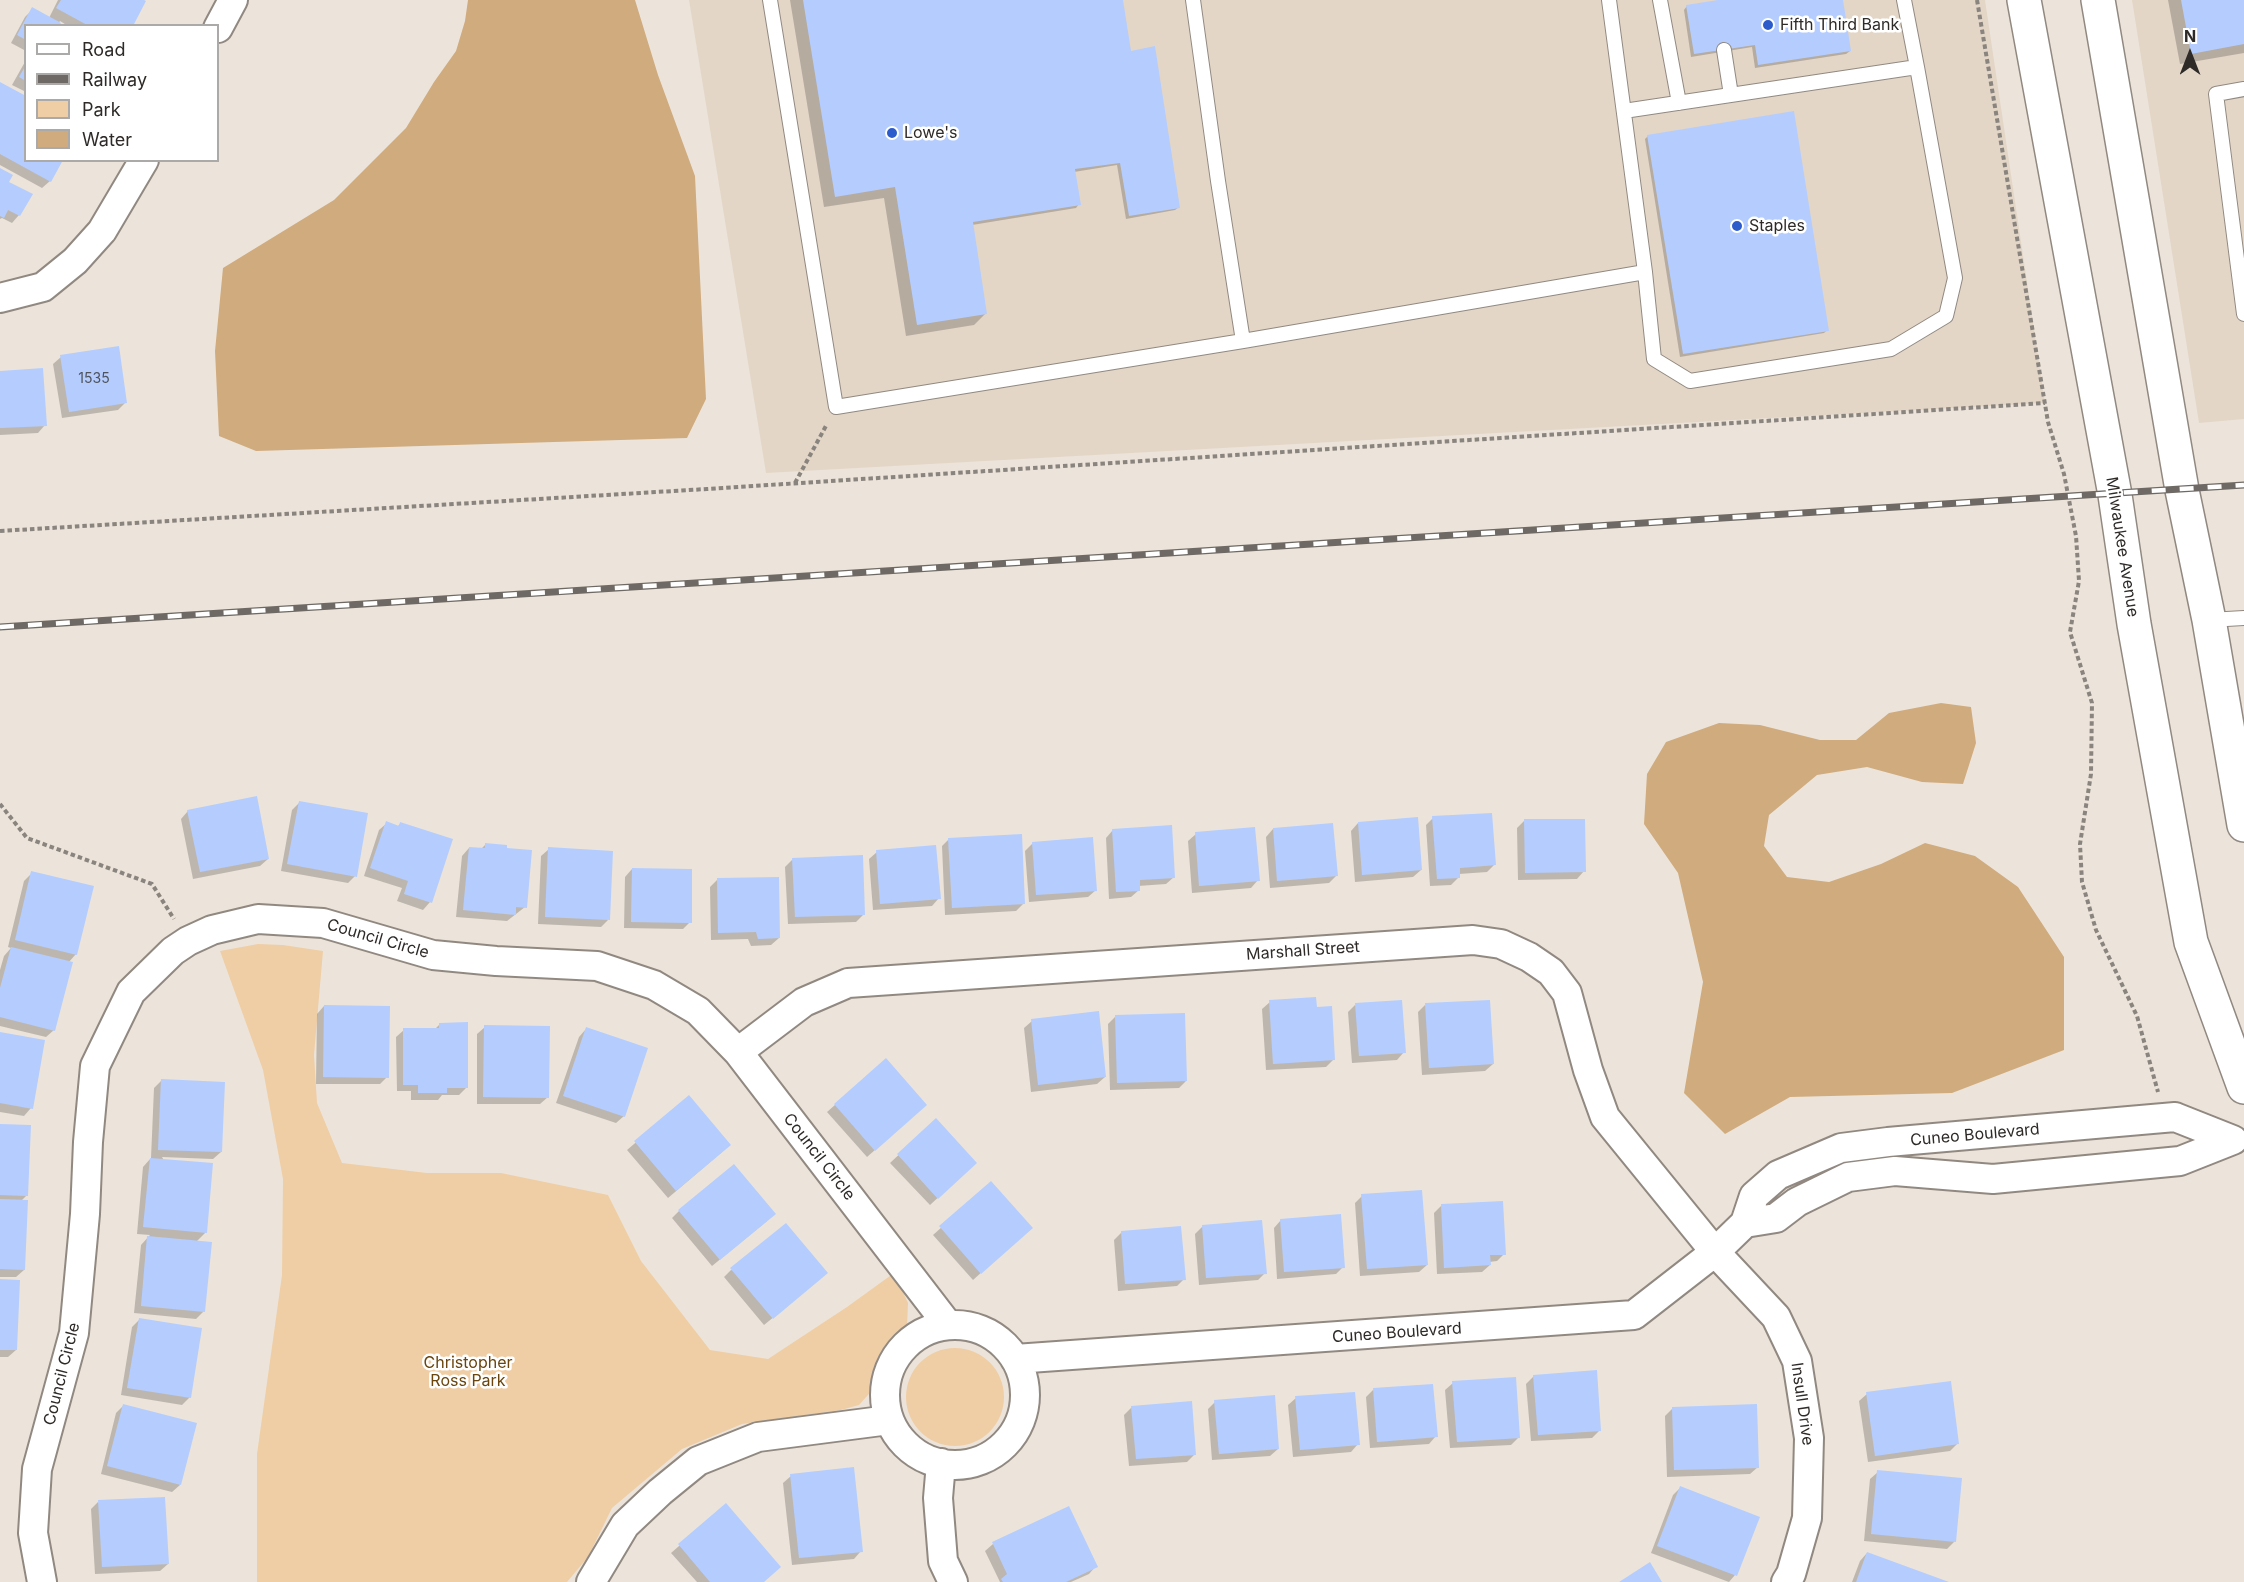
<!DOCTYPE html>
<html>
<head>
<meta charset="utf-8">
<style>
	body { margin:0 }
	#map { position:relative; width:2244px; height:1582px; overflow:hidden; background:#ece4da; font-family:Inter,sans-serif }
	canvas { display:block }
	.legend { position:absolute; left:24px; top:24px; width:195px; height:138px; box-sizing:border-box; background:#fff; border:2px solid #abaaa9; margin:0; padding:8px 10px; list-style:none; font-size:18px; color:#2d2a27 }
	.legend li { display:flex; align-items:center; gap:12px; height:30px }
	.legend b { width:30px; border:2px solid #abaaa9 }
	.north { position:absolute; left:2160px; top:24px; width:60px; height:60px; -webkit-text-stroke:4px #fff; paint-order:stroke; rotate:0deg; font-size:16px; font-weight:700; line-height:24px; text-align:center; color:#2d2a27 }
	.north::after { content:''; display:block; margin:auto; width:21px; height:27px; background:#2d2a27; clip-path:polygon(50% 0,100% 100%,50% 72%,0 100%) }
</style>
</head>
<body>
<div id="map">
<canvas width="2244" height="1582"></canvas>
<ul class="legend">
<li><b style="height:8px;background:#fff"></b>Road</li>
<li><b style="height:8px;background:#6e6964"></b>Railway</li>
<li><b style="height:16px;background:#efcea5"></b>Park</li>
<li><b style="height:16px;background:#d0ab7e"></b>Water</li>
</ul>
<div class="north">N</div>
</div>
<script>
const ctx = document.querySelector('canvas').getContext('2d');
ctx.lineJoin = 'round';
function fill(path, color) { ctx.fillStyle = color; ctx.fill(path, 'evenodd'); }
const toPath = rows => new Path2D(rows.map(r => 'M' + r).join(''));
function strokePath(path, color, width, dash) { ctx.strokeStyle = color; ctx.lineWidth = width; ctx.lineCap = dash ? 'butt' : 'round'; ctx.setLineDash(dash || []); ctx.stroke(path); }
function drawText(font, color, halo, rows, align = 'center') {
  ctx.font = font + ' Inter,sans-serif'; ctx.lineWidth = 5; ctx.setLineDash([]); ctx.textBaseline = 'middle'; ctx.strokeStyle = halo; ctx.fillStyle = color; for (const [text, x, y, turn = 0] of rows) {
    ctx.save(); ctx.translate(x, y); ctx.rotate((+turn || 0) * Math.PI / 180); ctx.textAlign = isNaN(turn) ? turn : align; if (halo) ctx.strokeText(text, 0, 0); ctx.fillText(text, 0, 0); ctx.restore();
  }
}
fill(toPath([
	[689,0,1985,0,2045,403,766,473],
	[2132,0,2244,0,2244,419,2199,423]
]), '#e3d6c7');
fill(toPath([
	[258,944,283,945,323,951,314,1055,317,1103,342,1163,427,1173,501,1173,608,1195,641,1261,710,1350,768,1359,847,1307,894,1273,908,1303,907,1327,905,1340,888,1360,876,1386,859,1405,841,1410,742,1424,682,1449,612,1508,588,1557,567,1582,257,1582,257,1454,282,1275,283,1179,263,1070,220,951],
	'906 1397a49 49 0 1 1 98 0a49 49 0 1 1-98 0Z'
]), '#efcea5');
fill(toPath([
	[468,0,635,0,658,75,695,176,706,399,687,438,256,451,219,436,215,351,223,268,334,200,406,128,434,82,456,51,465,21],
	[1941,703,1971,707,1976,743,1963,784,1922,782,1867,767,1817,775,1769,815,1764,846,1787,877,1829,882,1881,864,1925,843,1975,856,2018,887,2064,957,2064,1050,1952,1093,1790,1097,1725,1134,1684,1093,1703,982,1678,873,1644,824,1647,774,1666,742,1719,723,1760,725,1820,740,1856,740,1889,713]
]), '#d0ab7e');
fill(toPath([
	[58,0,141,0,132,26,68,26,60,21,57,26,26,26,26,51,11,43,25,17,33,9,49,18],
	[790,0,1121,0,1130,52,1179,207,1175,210,1126,219,1117,165,1074,172,1079,204,1076,208,972,225,986,313,974,325,906,336,884,198,824,207],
	[1727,0,1842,0,1850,51,1846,54,1755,68,1752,47,1691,57,1684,10,1687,6],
	[2168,0,2244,0,2244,53,2180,64],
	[26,60,26,92,12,85],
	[0,84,26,160,50,181,42,188,0,165],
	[1648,136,1827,330,1824,333,1680,357,1645,139],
	[0,170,7,182,19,215,12,223,2,218,0,219],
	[61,357,126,402,118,410,62,418,53,364],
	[0,372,45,425,38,433,0,435],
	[299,803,355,876,348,883,281,871,292,810],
	[188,811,268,859,260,866,193,879,181,819],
	[1433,818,1494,865,1487,872,1459,874,1459,877,1451,885,1430,886,1426,825],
	[1524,821,1584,871,1577,879,1518,880,1517,828],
	[387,823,397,827,400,824,430,902,423,910,397,901,402,888,364,876,379,830],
	[1358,823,1421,870,1413,877,1355,882,1351,831],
	[1273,829,1336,876,1329,883,1270,888,1266,837],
	[1113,830,1174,877,1166,884,1138,886,1139,890,1131,897,1109,899,1106,838],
	[1196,834,1258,880,1251,888,1192,893,1188,841],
	[949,839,1023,904,1016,911,945,915,942,846],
	[1033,843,1096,890,1088,897,1029,902,1025,851],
	[486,844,525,907,507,921,456,917,462,856,469,848,481,849],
	[549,849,608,920,601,927,538,924,541,856],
	[877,852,939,898,932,906,873,910,869,859],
	[793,859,864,914,856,922,788,924,785,867],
	[632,869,690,922,683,929,624,928,625,877],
	[32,873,76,954,68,963,54,1030,46,1037,0,1026,0,970,4,956,11,948,8,947,24,881],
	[717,880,779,938,771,945,751,946,748,939,711,940,710,887],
	[1270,1002,1315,1009,1334,1059,1326,1067,1266,1070,1262,1009],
	[1355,1005,1404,1052,1397,1060,1352,1063,1348,1012],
	[1425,1005,1493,1064,1485,1071,1422,1075,1418,1012],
	[324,1006,387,1077,380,1084,316,1084,317,1014],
	[1115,1017,1186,1081,1179,1088,1110,1090,1108,1024],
	[1032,1021,1105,1077,1097,1084,1031,1092,1024,1028],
	[440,1024,466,1088,459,1095,442,1095,438,1100,411,1100,411,1091,397,1091,396,1037,404,1030,435,1029],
	[485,1027,548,1097,540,1104,477,1104,477,1034],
	[586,1029,624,1116,616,1123,556,1103,579,1037],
	[0,1034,31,1108,24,1116,0,1112],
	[886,1060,918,1112,867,1157,827,1112],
	[161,1081,221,1152,213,1159,162,1157,206,1232,196,1242,204,1311,196,1319,134,1313,141,1245,150,1235,137,1234,143,1167,151,1158,154,1088],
	[689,1097,722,1152,668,1198,627,1150],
	[936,1120,968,1170,930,1205,890,1163],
	[0,1126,27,1195,21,1201,24,1270,16,1277,0,1277],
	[991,1183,1023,1235,973,1280,933,1235],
	[1362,1196,1427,1265,1419,1272,1360,1276,1355,1203],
	[1442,1205,1504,1254,1497,1261,1489,1262,1490,1265,1482,1272,1437,1274,1434,1213],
	[679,1211,767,1221,712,1266,672,1218],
	[1281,1220,1343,1267,1336,1274,1277,1279,1274,1228],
	[1203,1226,1265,1273,1258,1280,1199,1285,1195,1234],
	[1122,1232,1184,1279,1177,1286,1118,1291,1114,1240],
	[731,1270,819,1280,764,1325,724,1277],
	[0,1281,16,1350,8,1357,0,1357],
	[139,1320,190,1397,182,1405,121,1395,132,1327],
	[1534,1376,1599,1431,1592,1438,1531,1441,1526,1384],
	[1453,1383,1518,1438,1511,1445,1450,1448,1445,1390],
	[1373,1390,1436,1436,1429,1444,1370,1448,1366,1397],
	[1867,1394,1957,1444,1950,1451,1868,1462,1859,1401],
	[1296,1398,1358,1444,1351,1452,1293,1457,1288,1405],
	[1215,1402,1278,1449,1270,1456,1212,1460,1208,1409],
	[124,1405,180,1485,172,1492,101,1474,116,1413],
	[1132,1407,1195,1454,1187,1462,1129,1466,1124,1415],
	[1673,1408,1758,1467,1750,1474,1667,1477,1665,1416],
	[1878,1472,1955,1541,1947,1549,1864,1541,1870,1479],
	[791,1476,861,1551,854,1559,792,1565,783,1483],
	[1680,1488,1758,1518,1735,1575,1729,1582,1651,1553,1673,1495],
	[98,1502,168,1564,160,1571,95,1574,91,1509],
	[726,1505,763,1582,697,1582,671,1553],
	[993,1544,1096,1566,1089,1574,1071,1582,1000,1582,985,1551],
	[1867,1553,1945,1582,1852,1582,1860,1561]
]), '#0003');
fill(toPath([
	[61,0,144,0,146,1,133,26,89,26,56,8],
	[803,0,1123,0,1131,51,1155,46,1180,208,1129,216,1120,163,1075,169,1081,205,973,222,987,314,917,325,895,187,835,197],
	[1718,0,1843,0,1851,51,1758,65,1755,45,1694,54,1686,5],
	[2181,0,2244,0,2244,44,2191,54],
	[32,7,61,23,59,26,26,26,26,40,17,35],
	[26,65,26,81,19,77],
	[0,82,26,96,26,160,63,160,51,182,0,154],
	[1794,111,1829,331,1683,354,1647,135],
	[0,168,13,175,9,182,33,194,20,216,8,210,4,218,0,216],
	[119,346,127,403,69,412,60,355],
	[43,368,47,426,0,428,0,371],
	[257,796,269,859,200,872,187,810],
	[299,801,368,813,357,877,287,864],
	[1492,813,1496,865,1460,868,1460,878,1437,879,1432,816],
	[1418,817,1422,870,1362,875,1358,822],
	[1524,819,1585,819,1586,872,1525,873],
	[386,821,399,826,400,822,453,839,432,903,404,894,408,881,370,868],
	[1333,823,1338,876,1277,881,1273,828],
	[1172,825,1175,878,1140,880,1140,891,1116,892,1112,829],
	[1255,827,1260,881,1199,886,1195,832],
	[1022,834,1025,904,952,908,948,838],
	[1093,837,1097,891,1036,895,1032,842],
	[485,843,507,845,507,848,532,850,527,908,516,907,516,915,463,910,469,847,485,848],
	[936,845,941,899,880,904,876,850],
	[548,847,613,851,610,920,545,917],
	[863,855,865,915,795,917,792,858],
	[632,868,692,869,692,923,631,922],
	[31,871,94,886,77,955,15,940],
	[779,877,780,938,758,939,756,932,718,933,717,878],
	[11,947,73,962,55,1031,0,1017,0,988],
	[1316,997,1317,1007,1332,1006,1335,1060,1273,1064,1269,1000],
	[1402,1000,1406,1053,1359,1056,1355,1003],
	[1490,1000,1494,1064,1429,1068,1425,1003],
	[324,1005,390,1006,389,1078,323,1077],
	[1099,1011,1106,1077,1038,1085,1031,1019],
	[1185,1013,1187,1081,1117,1083,1115,1015],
	[468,1022,468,1088,447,1088,447,1093,418,1093,418,1085,403,1085,403,1028,439,1028,439,1023],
	[484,1025,550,1026,549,1098,483,1097],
	[586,1027,648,1048,625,1117,563,1096],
	[0,1032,45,1040,33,1109,0,1103],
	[886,1058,927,1105,875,1151,834,1104],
	[161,1079,225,1082,222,1152,158,1150],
	[689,1095,731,1145,676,1191,634,1141],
	[936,1118,977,1163,938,1199,897,1154],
	[0,1124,31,1125,28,1196,0,1195],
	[150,1158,213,1163,207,1233,143,1227],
	[734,1164,776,1214,720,1260,678,1210],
	[991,1181,1033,1228,981,1274,939,1226],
	[1422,1190,1428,1265,1367,1269,1361,1194],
	[0,1199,28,1200,25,1270,0,1269],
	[1503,1201,1506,1255,1490,1255,1491,1265,1444,1268,1441,1204],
	[1341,1214,1345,1268,1284,1272,1280,1219],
	[1262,1220,1267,1274,1206,1278,1202,1225],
	[786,1223,828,1273,773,1319,730,1268],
	[1181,1226,1186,1280,1125,1284,1121,1231],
	[147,1236,212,1242,205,1312,141,1306],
	[0,1279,20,1280,17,1350,0,1350],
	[139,1318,202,1328,191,1398,127,1388],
	[1597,1370,1601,1431,1538,1435,1533,1375],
	[1516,1377,1520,1438,1457,1442,1452,1381],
	[1951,1381,1959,1444,1875,1456,1866,1392],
	[1433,1384,1438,1437,1377,1442,1373,1388],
	[1355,1392,1360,1445,1300,1450,1295,1396],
	[1275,1395,1279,1449,1219,1454,1214,1400],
	[1192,1401,1196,1455,1136,1459,1131,1406],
	[123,1404,197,1423,181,1485,107,1466],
	[1757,1404,1759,1468,1674,1470,1672,1407],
	[854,1467,863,1552,799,1558,790,1474],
	[1877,1470,1962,1478,1956,1542,1871,1534],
	[1680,1486,1760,1517,1737,1576,1657,1546],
	[165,1497,169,1564,102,1567,98,1500],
	[726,1503,781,1567,764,1582,710,1582,678,1544],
	[1069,1506,1098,1567,1066,1582,1003,1582,1001,1579,1007,1574,992,1542],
	[1867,1552,1949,1582,1856,1582],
	[1650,1562,1662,1582,1619,1582]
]), '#b4cdfe');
const lane = toPath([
	[770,0,836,407,1243,341],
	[1193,0,1218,181,1243,341,1645,272,1609,0],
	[1660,0,1679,103],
	[1904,0,1917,67],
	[1724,50,1731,95],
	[2244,89,2216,94,2244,314],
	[1624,111,1917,67,1955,278,1946,316,1891,349,1690,381,1654,359,1645,272],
	[2209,620,2244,618]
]);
const street = toPath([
	[218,28,233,0],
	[0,298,43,287,75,261,102,231,144,160],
	[738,1052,804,1002,848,983,1473,940,1501,944,1529,957,1551,972,1567,993,1588,1070,1605,1117,1715,1252,1776,1317,1797,1361,1809,1438,1807,1518,1791,1574,1786,1582],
	[2175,1117,2233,1140,2180,1161,1993,1179,1895,1171,1848,1177,1797,1202,1776,1218,1745,1223,1754,1196,1778,1175,1841,1148,1888,1142,2175,1117],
	'885 1395a70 70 0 1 1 140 0a70 70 0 1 1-140 0Z',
	[1015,1359,1634,1315,1715,1252,1745,1223],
	[941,1463,938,1498,943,1561,953,1582],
	[42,1582,33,1533,37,1469,74,1333,85,1214,88,1142,95,1066,131,992,173,951,188,941,212,930,258,919,323,923,433,955,496,961,597,966,654,985,698,1011,738,1052,948,1325],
	[591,1582,625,1525,660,1492,698,1461,758,1437,889,1420]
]);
const primary = toPath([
	[2024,0,2115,495,2134,624,2191,942,2244,1087],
	[2098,0,2182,490,2209,620,2244,825]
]);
strokePath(lane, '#918981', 16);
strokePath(street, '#918981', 32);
strokePath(primary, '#918981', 36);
strokePath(toPath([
	[1977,0,2048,422,2064,474,2076,536,2079,581,2070,632,2092,703,2091,774,2080,844,2082,882,2096,930,2137,1016,2158,1092],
	[795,483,827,424],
	[0,531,707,489,2045,403],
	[0,804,27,838,152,884,174,919]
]), '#8a847e', 4, [4.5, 3]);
strokePath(lane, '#fff', 14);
strokePath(street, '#fff', 28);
strokePath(primary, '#fff', 33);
const rail = toPath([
	[0,627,2244,485]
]);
strokePath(rail, '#6e6964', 7);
strokePath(rail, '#fff', 4.5, [14]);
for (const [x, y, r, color] of [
	[1768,25,6,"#2c5ccb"],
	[892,133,6,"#2c5ccb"],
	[1737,226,6,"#2c5ccb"]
]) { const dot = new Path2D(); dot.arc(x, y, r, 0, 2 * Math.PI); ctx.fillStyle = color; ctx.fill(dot); strokePath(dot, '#fff', 2); }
drawText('14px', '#4f535d', null, [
	["1535",94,379]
]);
drawText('16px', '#2d2a27', '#fff', [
	["Fifth Third Bank",1780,25],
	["Lowe's",904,133],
	["Staples",1749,226]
], 'left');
drawText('16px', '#2d2a27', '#fff', [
	["Milwaukee Avenue",2122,547,81],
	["Council Circle",378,939,16],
	["Marshall Street",1303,951,-4],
	["Cuneo Boulevard",1975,1135,-5],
	["Council Circle",819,1157,52],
	["Cuneo Boulevard",1397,1333,-4],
	["Council Circle",62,1374,-76],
	["Insull Drive",1802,1404,82]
]);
drawText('16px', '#6a460e', '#fff', [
	["Christopher",468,1363],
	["Ross Park",468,1381]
]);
</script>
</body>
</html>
